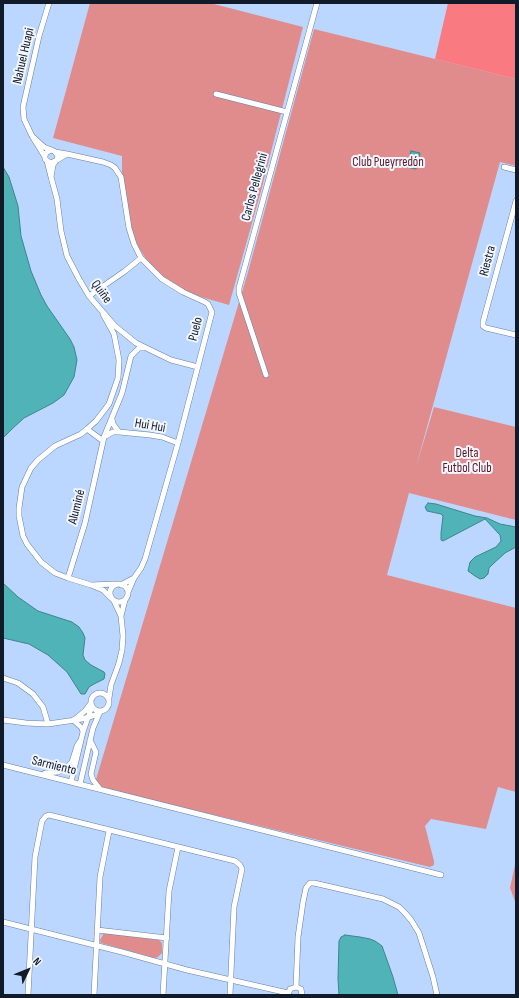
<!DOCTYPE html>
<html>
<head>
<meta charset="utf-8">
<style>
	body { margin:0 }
	#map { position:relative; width:519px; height:998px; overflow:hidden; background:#bcd7ff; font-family:"Sofia Sans Condensed",sans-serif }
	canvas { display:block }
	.frame { position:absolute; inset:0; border:4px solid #111a28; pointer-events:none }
	.north { position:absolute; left:8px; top:950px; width:40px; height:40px; -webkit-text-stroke:3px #f1f6ff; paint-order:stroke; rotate:47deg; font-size:11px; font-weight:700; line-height:16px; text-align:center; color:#111a28 }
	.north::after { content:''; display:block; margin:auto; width:14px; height:18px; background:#111a28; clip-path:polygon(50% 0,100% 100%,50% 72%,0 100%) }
</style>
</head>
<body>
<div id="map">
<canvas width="519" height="998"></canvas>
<div class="frame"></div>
<div class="north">N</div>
</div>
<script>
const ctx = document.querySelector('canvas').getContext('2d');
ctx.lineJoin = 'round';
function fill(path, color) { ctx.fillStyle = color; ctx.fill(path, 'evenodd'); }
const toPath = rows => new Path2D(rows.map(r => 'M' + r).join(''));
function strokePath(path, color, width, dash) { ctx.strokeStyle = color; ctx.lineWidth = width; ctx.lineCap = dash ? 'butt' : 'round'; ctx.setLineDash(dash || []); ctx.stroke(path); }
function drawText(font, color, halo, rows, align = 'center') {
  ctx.font = font + ' "Sofia Sans Condensed",sans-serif'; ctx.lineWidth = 4; ctx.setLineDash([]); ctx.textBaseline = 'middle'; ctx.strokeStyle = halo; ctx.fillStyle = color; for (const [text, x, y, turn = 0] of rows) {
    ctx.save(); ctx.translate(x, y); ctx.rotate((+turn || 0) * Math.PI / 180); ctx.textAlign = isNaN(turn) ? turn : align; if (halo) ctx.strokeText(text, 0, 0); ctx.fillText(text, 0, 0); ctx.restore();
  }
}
fill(toPath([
	[90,3,210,3,303,27,261,191,229,305,191,294,173,285,157,272,149,264,138,246,131,229,122,174,122,156,53,138],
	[314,29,516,79,516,166,500,162,416,467,434,407,516,427,516,520,409,493,387,575,516,608,516,792,498,787,486,829,431,819,425,826,434,861,434,865,430,867,94,786,248,272],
	[516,860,516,904,510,888],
	[104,933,159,940,162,943,162,953,158,957,155,958,101,943,100,940]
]), '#e08c8d');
fill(toPath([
	[448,3,516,3,516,79,435,59]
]), '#f97b81');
const water = toPath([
	[411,151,420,153,416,169,407,167,411,151],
	[3,167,9,177,18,206,21,236,31,271,41,295,47,306,70,339,74,347,77,360,74,377,64,395,53,403,24,418,12,429,3,438,3,167],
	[428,503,436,504,475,516,487,518,500,524,516,527,516,547,505,553,493,564,489,568,488,574,484,578,480,579,475,576,468,571,470,562,475,557,496,547,501,541,500,535,485,519,443,541,441,540,441,533,443,516,441,514,427,511,425,507,428,503],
	[3,583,18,597,38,611,72,622,79,627,83,633,85,638,83,655,85,660,91,665,104,672,105,674,104,679,94,684,89,687,85,694,81,694,67,672,48,655,29,644,3,638,3,583],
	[345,935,360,937,370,939,375,941,382,946,393,977,398,995,339,995,338,979,339,941,341,937,345,935]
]);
fill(water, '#4fb3b7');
strokePath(water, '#3c858c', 1);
const street = toPath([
	[216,94,287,112],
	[32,136,24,119,23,107,39,36,49,3],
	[55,152,67,154,57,160],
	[67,154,103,162,111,165,115,168,121,177,129,228,134,244,141,258,162,279,183,292,205,302,208,304,212,312,178,443,145,559,141,568,134,578],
	[45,157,32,136,44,147,54,151,56,153,58,156,57,160,53,162,50,163,45,159,45,155,47,152,52,150],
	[47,161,51,177,53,165,55,162],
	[504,167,516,170],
	[51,177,57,199,61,231,67,256,79,279,89,296,115,326,136,343,171,360,198,367],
	[516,201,483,322,483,326,486,328,516,335],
	[89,296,125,271,141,258],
	[266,375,239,293,239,288,317,3],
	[87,429,103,441],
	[119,432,150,435,162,437,178,443],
	[104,437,113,432,119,432,113,424,112,419],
	[68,578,85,523,104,437,122,393,131,356,139,348,144,348],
	'110 593a9 9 0 1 1 18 0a9 9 0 1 1-18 0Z',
	[91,585,68,578,55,573,41,562,27,544,23,536,19,516,19,508,22,487,31,468,38,460,55,446,81,434,87,429,96,421,109,404,118,378,119,360,114,334,103,314],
	[121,585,134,578,128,592],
	[111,598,103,590,91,585,115,584],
	[114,601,121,616,125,600],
	[3,678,18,683,33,694,43,707,48,724],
	'91 702a9 9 0 1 1 18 0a9 9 0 1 1-18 0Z',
	[109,698,111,685,119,663,122,650,123,636,121,616],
	[3,720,26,723,48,724,82,719,99,714],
	[73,720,82,728,83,732],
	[74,720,85,711,91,703],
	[90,740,96,752,91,774,93,780,100,789],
	[3,765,441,875],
	[45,773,58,772,68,766,72,762,77,746,81,740],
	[71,782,83,732,92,706],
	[80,784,93,728,100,712],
	[3,922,122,952,187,970,288,993],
	[97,930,167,938],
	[296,987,298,937,303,902,306,888,310,883,314,883,383,899,399,907,405,913,411,920,419,933,433,977,437,995],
	[28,995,35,857,42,821,46,816,49,815,235,861,240,865,242,869,234,907,230,995],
	[94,995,100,877,109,831],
	[163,995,169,891,178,847],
	[288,995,290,989,296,987,301,989,302,995]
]);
strokePath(street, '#667ea3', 6);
strokePath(street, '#fff', 5);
drawText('13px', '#111a28', '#f1f6ff', [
	["Nahuel Huapi",24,56,-77],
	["Carlos Pellegrini",255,187,-75],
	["Riestra",488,261,-75],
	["Quiñe",101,292,54],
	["Puelo",196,329,-76],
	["Hui Hui",150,426,10],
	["Aluminé",77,507,-76],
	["Sarmiento",54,766,14]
]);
drawText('13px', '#63151f', '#f1f6ff', [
	["Club Pueyrredón",388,163],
	["Delta",467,454],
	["Futbol Club",467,469]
]);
</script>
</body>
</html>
